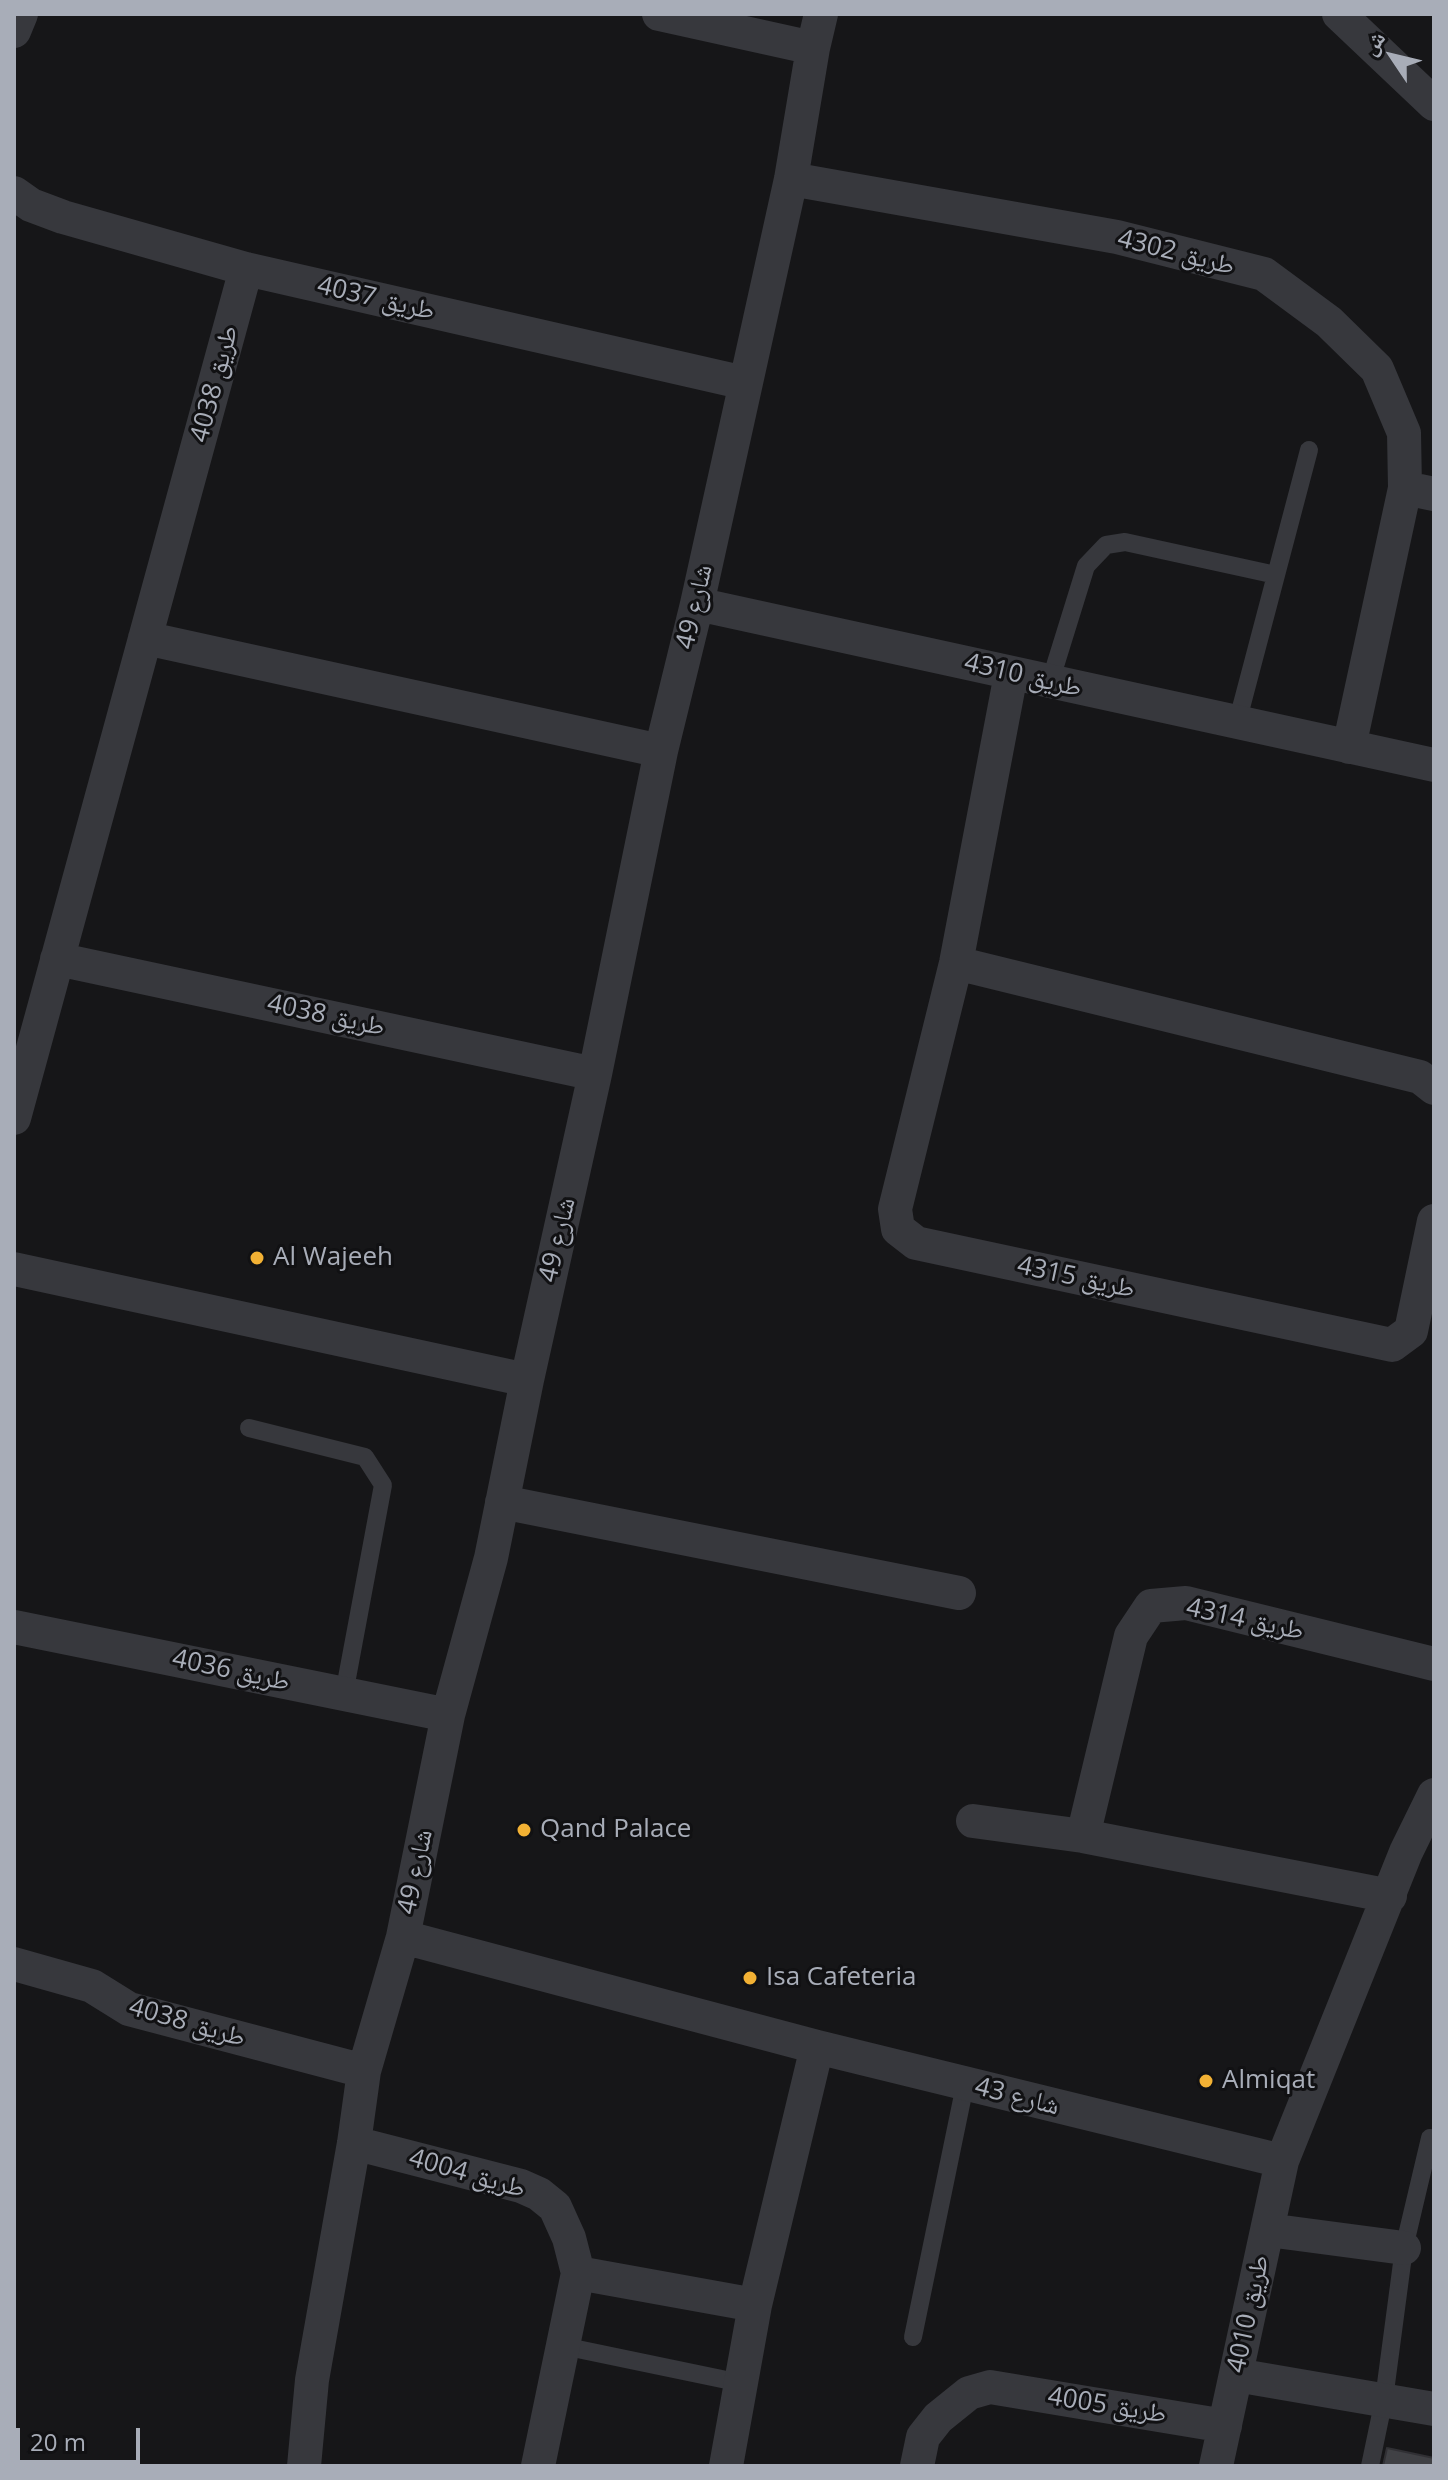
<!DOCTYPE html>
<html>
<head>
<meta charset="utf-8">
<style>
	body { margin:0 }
	#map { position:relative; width:1448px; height:2480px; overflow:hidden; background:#161618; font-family:"Open Sans","Noto Naskh Arabic",sans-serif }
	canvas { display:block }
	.frame { position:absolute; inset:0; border:16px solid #a8adb8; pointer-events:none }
	.north { position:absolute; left:1352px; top:16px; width:80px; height:80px; -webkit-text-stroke:6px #111113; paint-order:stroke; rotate:305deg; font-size:22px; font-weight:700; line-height:32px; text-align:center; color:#a8adb8 }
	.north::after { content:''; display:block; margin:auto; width:28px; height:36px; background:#a8adb8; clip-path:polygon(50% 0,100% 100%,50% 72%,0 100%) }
	.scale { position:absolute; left:16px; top:2428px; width:124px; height:36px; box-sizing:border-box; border:4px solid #a8adb8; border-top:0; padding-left:10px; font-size:24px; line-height:28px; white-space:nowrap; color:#a8adb8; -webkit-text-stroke:6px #111113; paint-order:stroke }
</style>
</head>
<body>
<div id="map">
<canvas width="1448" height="2480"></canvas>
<div class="frame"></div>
<div class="north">ش</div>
<div class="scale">20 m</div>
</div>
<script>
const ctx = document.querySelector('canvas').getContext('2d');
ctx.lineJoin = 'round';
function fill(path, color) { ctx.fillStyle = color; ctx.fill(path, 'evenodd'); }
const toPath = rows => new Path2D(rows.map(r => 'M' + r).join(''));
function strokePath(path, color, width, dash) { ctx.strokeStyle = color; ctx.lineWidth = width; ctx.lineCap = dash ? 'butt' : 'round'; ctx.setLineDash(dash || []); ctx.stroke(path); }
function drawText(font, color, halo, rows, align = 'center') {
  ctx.font = font + ' "Open Sans","Noto Naskh Arabic",sans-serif'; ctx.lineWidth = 6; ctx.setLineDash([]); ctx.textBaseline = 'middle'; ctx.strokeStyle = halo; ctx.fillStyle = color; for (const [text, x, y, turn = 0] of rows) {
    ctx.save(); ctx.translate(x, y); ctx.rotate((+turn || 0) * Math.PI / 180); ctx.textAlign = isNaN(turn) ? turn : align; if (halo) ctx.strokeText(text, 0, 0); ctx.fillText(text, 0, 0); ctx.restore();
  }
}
const building = toPath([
	[1387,2448,1434,2458,1434,2466,1383,2466,1387,2448]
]);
fill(building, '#404145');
strokePath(building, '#303034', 2);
strokePath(toPath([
	[1050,682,1086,566,1106,545,1125,542,1276,575],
	[1237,723,1309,450],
	[249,1428,365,1457,383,1485,344,1694],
	[913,2337,965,2085],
	[563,2346,741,2383],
	[1370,2466,1384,2399,1404,2248,1430,2138]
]), '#37383d', 18);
strokePath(toPath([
	[659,14,813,48],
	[1339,14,1434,104],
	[14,31,21,14],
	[791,179,1117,237,1264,274,1329,322,1377,369,1404,433,1405,488,1434,494],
	[14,193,31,205,63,217,246,269,745,383],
	[697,604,1434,765],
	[145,638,661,751],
	[1011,674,956,963,895,1209,898,1229,916,1243,1392,1345,1411,1331,1434,1221],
	[1349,747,1405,488],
	[57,959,595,1074],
	[956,963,1420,1077,1434,1088],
	[14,1118,246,269],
	[14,1269,527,1380],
	[502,1502,959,1593],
	[14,1627,448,1715],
	[973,1821,1083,1836,1390,1896],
	[1083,1836,1131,1636,1151,1606,1186,1603,1434,1664],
	[403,1937,817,2047,1282,2161],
	[14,1964,92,1986,129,2009,364,2071],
	[354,2143,521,2186,539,2194,555,2207,569,2238,578,2273],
	[1268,2230,1404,2248],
	[1236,2375,1434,2409],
	[304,2466,312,2380,354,2143,364,2071,403,1937,448,1715,491,1558,527,1380,595,1074,661,751,697,604,791,179,813,48,821,14],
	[538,2466,578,2273,755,2305],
	[726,2466,755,2305,817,2047],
	[917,2466,923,2437,938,2418,969,2393,990,2387,1225,2426],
	[1216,2466,1282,2161,1406,1852,1434,1795]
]), '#37383d', 34);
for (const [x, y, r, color] of [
	[257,1258,8,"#f2b134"],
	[524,1830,8,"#f2b134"],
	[750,1978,8,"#f2b134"],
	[1206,2081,8,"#f2b134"]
]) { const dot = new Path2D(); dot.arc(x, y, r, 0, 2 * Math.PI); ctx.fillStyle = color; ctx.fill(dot); strokePath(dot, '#111113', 3); }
drawText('26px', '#a8adb8', '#111113', [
	["طريق 4302",1176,253,14],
	["طريق 4037",376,299,13],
	["طريق 4038",215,384,-75],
	["شارع 49",695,607,-77],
	["طريق 4310",1023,676,13],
	["طريق 4038",326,1016,12],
	["شارع 49",558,1240,-77],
	["طريق 4315",1076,1278,12],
	["طريق 4314",1245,1620,12],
	["طريق 4036",231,1671,12],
	["شارع 49",416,1872,-78],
	["طريق 4038",187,2023,16],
	["شارع 43",1017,2097,14],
	["طريق 4004",467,2174,16],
	["طريق 4010",1249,2314,-78],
	["طريق 4005",1107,2406,9]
]);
drawText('26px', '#a8adb8', '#111113', [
	["Al Wajeeh",273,1258],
	["Qand Palace",540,1830],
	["Isa Cafeteria",766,1978],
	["Almiqat",1222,2081]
], 'left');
</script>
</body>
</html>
